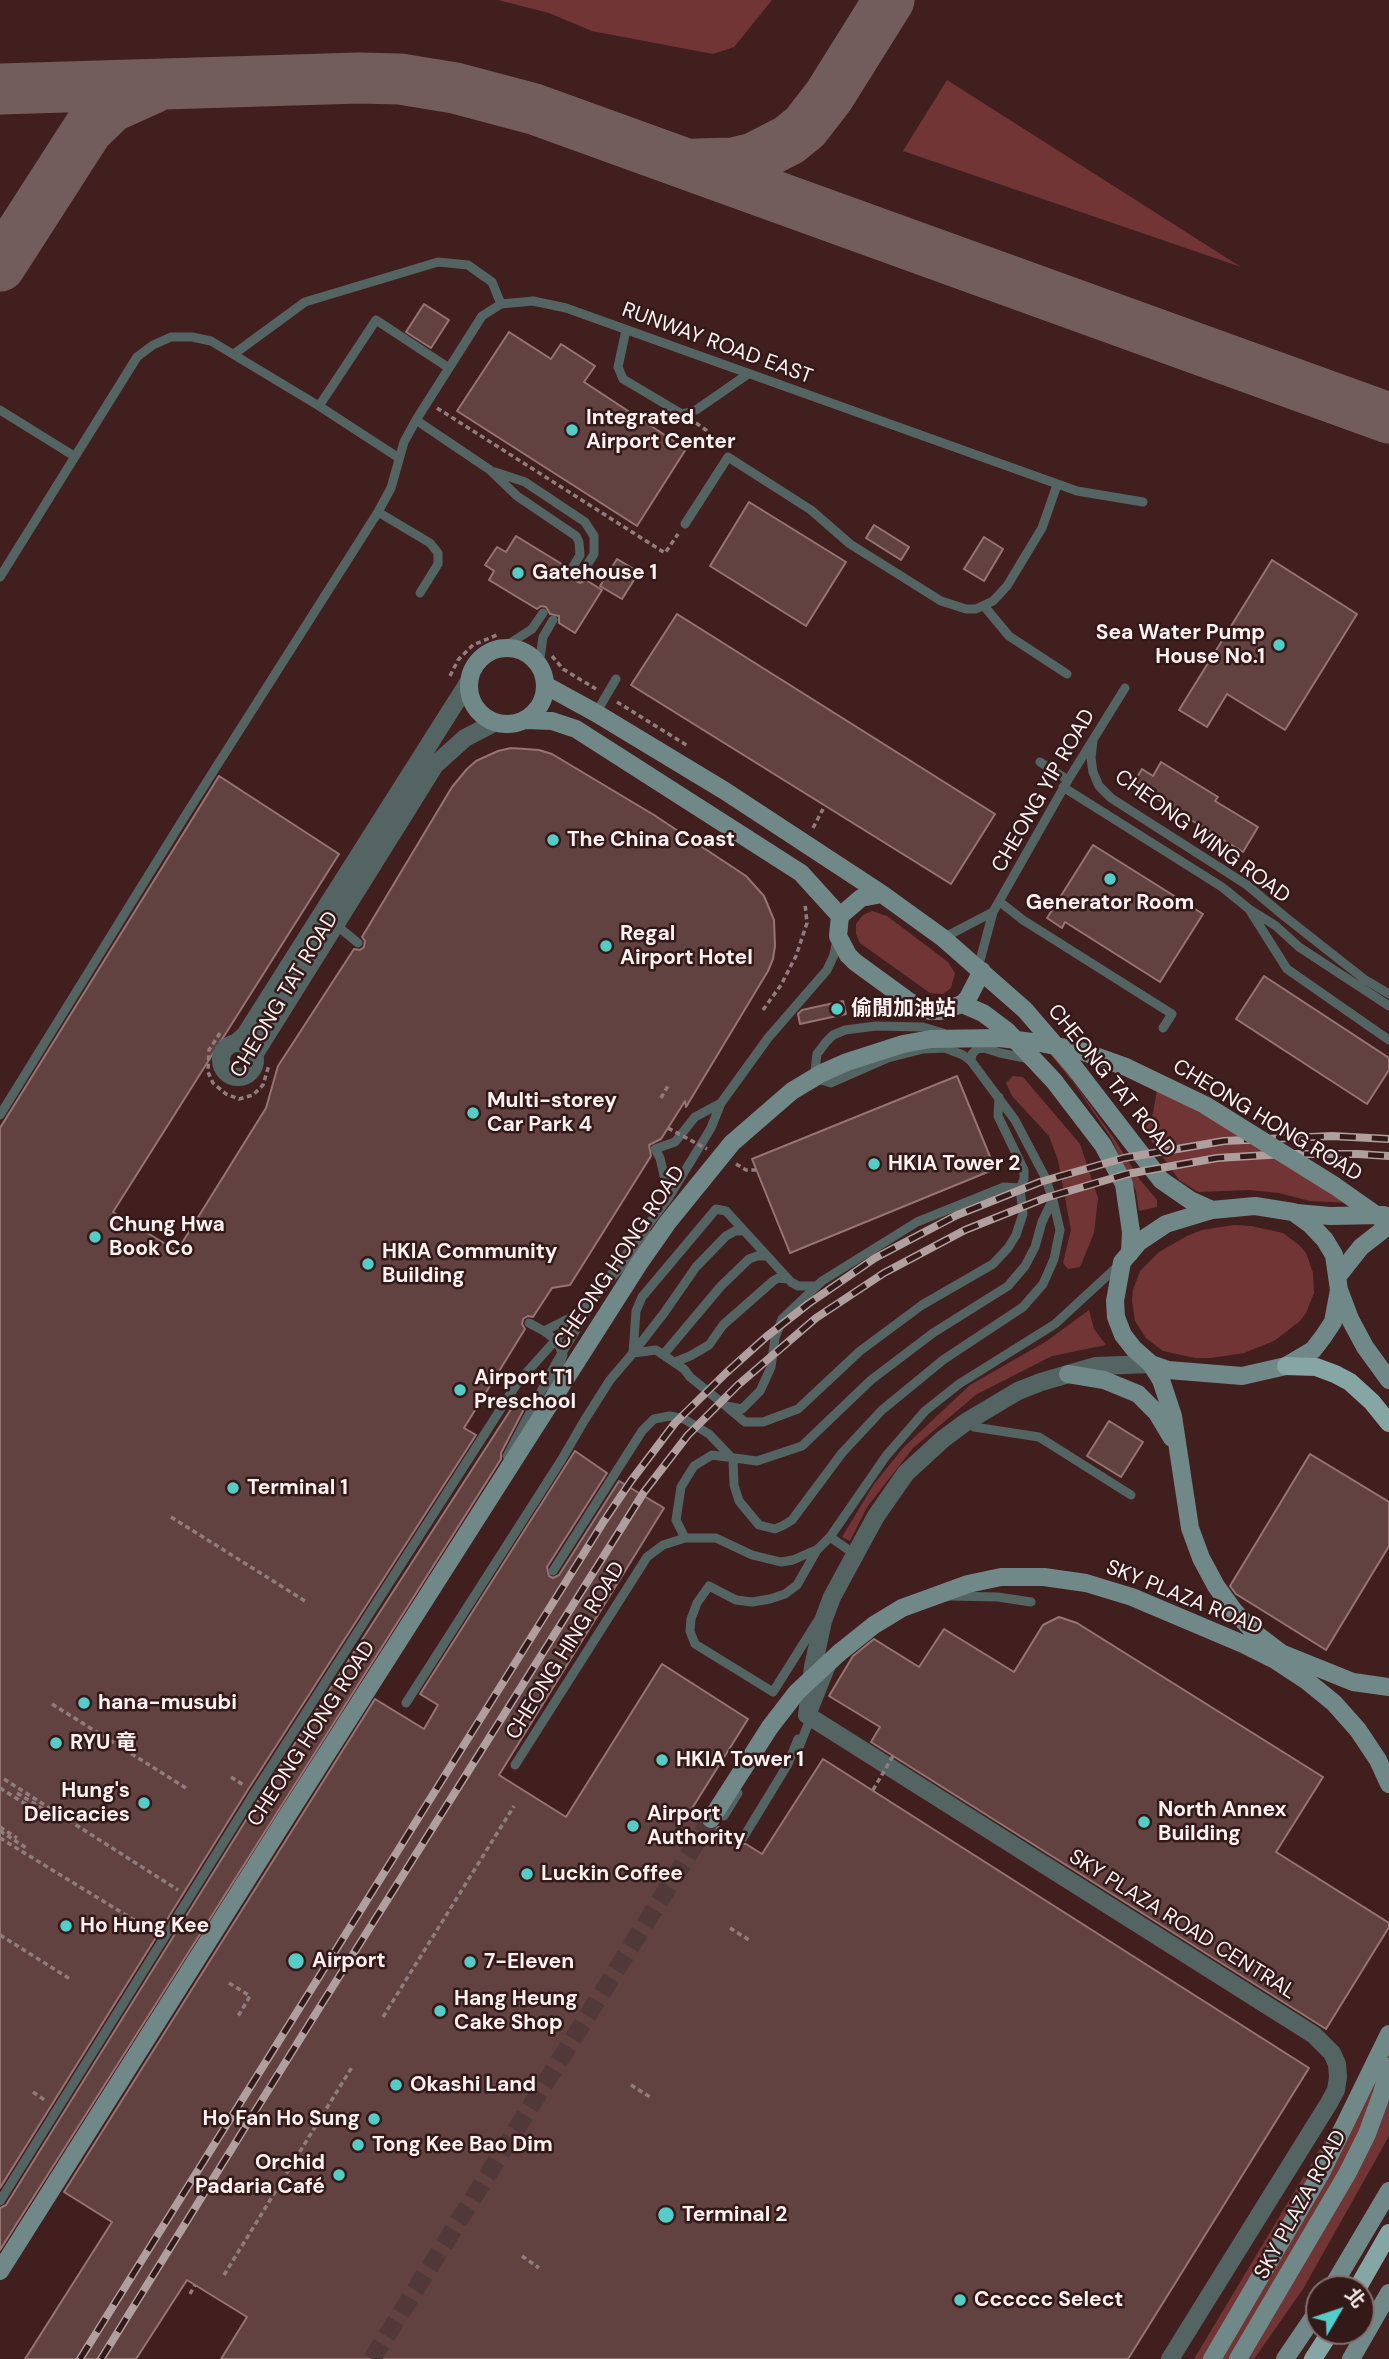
<!DOCTYPE html>
<html>
<head>
<meta charset="utf-8">
<style>
	body { margin:0 }
	#map { position:relative; width:1389px; height:2359px; overflow:hidden; background:#341919; font-family:"DM Sans","Noto Sans TC",sans-serif }
	canvas { display:block }
	.north { position:absolute; left:1305px; top:2275px; width:70px; height:70px; box-sizing:border-box; background:#341919; border:2px solid #846f6f; border-radius:50%; rotate:51deg; font-size:19px; font-weight:700; line-height:28px; text-align:center; color:#fdf1f1 }
	.north::after { content:''; display:block; margin:auto; width:24px; height:32px; background:#54cdc8; clip-path:polygon(50% 0,100% 100%,50% 72%,0 100%) }
</style>
</head>
<body>
<div id="map">
<canvas width="1389" height="2359"></canvas>
<div class="north">北</div>
</div>
<script>
const ctx = document.querySelector('canvas').getContext('2d');
ctx.lineJoin = 'round';
function fill(path, color) { ctx.fillStyle = color; ctx.fill(path, 'evenodd'); }
const toPath = rows => new Path2D(rows.map(r => 'M' + r).join(''));
function strokePath(path, color, width, dash) { ctx.strokeStyle = color; ctx.lineWidth = width; ctx.lineCap = dash ? 'butt' : 'round'; ctx.setLineDash(dash || []); ctx.stroke(path); }
function drawText(font, color, halo, rows, align = 'center') {
  ctx.font = font + ' "DM Sans","Noto Sans TC",sans-serif'; ctx.lineWidth = 5; ctx.setLineDash([]); ctx.textBaseline = 'middle'; ctx.strokeStyle = halo; ctx.fillStyle = color; for (const [text, x, y, turn = 0] of rows) {
    ctx.save(); ctx.translate(x, y); ctx.rotate((+turn || 0) * Math.PI / 180); ctx.textAlign = isNaN(turn) ? turn : align; if (halo) ctx.strokeText(text, 0, 0); ctx.fillText(text, 0, 0); ctx.restore();
  }
}
fill(toPath([
	[0,0,1389,0,1389,2359,0,2359],
	[1319,2289,1361,2289,1361,2331,1319,2331]
]), '#421f1f');
fill(toPath([
	[498,0,772,0,734,47,713,54,592,31,549,13],
	[947,80,1241,267,903,151],
	[872,911,887,916,948,962,955,973,951,988,943,994,930,993,860,943,856,934,856,924,863,915],
	[1053,1053,1113,1137,1140,1180,1157,1200,1157,1207,1139,1211,1136,1191,1111,1138,1073,1082,1051,1055],
	[1013,1076,1023,1077,1080,1144,1098,1198,1094,1233,1080,1267,1068,1269,1063,1263,1071,1230,1058,1160,1049,1136,1012,1096,1006,1083],
	[1157,1090,1201,1113,1351,1203,1310,1201,1279,1193,1249,1190,1198,1192,1179,1180,1143,1129,1148,1125,1153,1113],
	[1234,1225,1251,1226,1283,1233,1299,1245,1306,1253,1313,1273,1314,1293,1306,1313,1300,1321,1274,1341,1244,1353,1211,1358,1195,1358,1163,1351,1146,1338,1135,1321,1132,1301,1133,1290,1140,1271,1159,1252,1187,1236,1202,1230],
	[1089,1310,1094,1329,1106,1345,1052,1356,977,1394,913,1448,867,1507,850,1541,842,1537,874,1484,904,1447,970,1385,1047,1341],
	[1389,2034,1389,2136,1303,2289,1254,2359,1194,2359]
]), '#723536');
strokePath(toPath([
	[0,89,359,78,400,79,455,88,534,109,1389,418],
	[696,164,733,163,754,158,789,140,805,127,829,96,889,0],
	[0,266,88,129,111,107,153,88]
]), '#725c5c', 51);
const building = toPath([
	[424,304,449,320,431,348,406,332,424,304],
	[509,332,551,359,561,344,595,366,584,382,686,449,637,526,457,411,509,332],
	[749,502,846,562,806,626,710,566,749,502],
	[874,525,909,547,901,560,866,538,874,525],
	[516,536,565,566,565,574,573,577,576,581,580,583,586,580,602,590,575,633,559,623,559,616,550,614,546,607,541,606,537,609,489,580,494,571,485,565,497,547,506,552,516,536],
	[984,537,1003,549,984,581,964,569,984,537],
	[617,559,639,572,622,599,600,586,617,559],
	[1272,560,1357,614,1285,730,1227,694,1207,727,1179,710,1272,560],
	[677,614,995,814,951,884,631,685,677,614],
	[511,748,539,750,552,754,654,815,746,876,764,896,774,920,775,946,773,959,768,971,686,1107,685,1101,661,1139,649,1145,651,1156,570,1285,552,1288,533,1317,528,1316,523,1319,522,1324,525,1329,464,1428,476,1435,249,1788,0,2188,0,1128,219,776,339,854,113,1212,177,1251,266,1108,278,1066,354,949,360,950,364,947,365,941,362,937,452,787,467,769,476,761,498,751,511,748],
	[1161,762,1218,797,1215,801,1258,827,1243,852,1133,784,1142,769,1153,776,1161,762],
	[1093,845,1203,914,1160,982,1065,922,1062,928,1047,918,1093,845],
	[1264,976,1389,1058,1389,1070,1367,1104,1236,1019,1264,976],
	[843,1001,846,1014,800,1024,798,1014,802,1010,843,1001],
	[957,1076,995,1169,790,1253,752,1159,957,1076],
	[515,1403,524,1409,501,1453,501,1459,0,2250,0,2208,6,2205,261,1796,515,1403],
	[1109,1421,1143,1442,1121,1477,1087,1456,1109,1421],
	[575,1451,607,1473,547,1567,549,1576,553,1578,559,1575,619,1481,664,1508,499,1775,566,1817,662,1664,748,1719,691,1810,700,1816,701,1824,705,1829,711,1830,719,1827,736,1838,739,1844,746,1844,762,1854,823,1759,1309,2068,1128,2359,221,2359,247,2317,187,2280,136,2359,25,2359,112,2222,64,2192,375,1699,424,1729,438,1705,420,1694,575,1451],
	[1310,1454,1389,1502,1389,1546,1326,1650,1236,1594,1230,1586,1310,1454],
	[1059,1617,1077,1623,1323,1777,1276,1852,1389,1923,1389,1927,1326,2029,871,1742,880,1727,829,1696,853,1656,874,1639,919,1667,944,1629,1014,1672,1043,1625,1059,1617]
]);
fill(building, '#614241');
strokePath(building, '#967473', 2);
strokePath(toPath([
	[372,2359,711,1819]
]), '#523939', 18, [18, 9]);
strokePath(toPath([
	[437,408,665,553,678,534],
	[696,423,706,430,720,447],
	[552,656,563,669,596,689],
	[450,676,458,660,473,645,497,635],
	[617,702,688,746],
	[813,828,823,809],
	[763,1010,781,985,796,956,807,923,805,904],
	[220,1033,209,1050,208,1072,213,1083,226,1094,239,1099,253,1095,263,1085,269,1065],
	[661,1098,669,1084],
	[171,1517,305,1601],
	[52,1704,186,1788],
	[0,1788,35,1810],
	[17,1793,51,1814],
	[0,1827,17,1838],
	[0,1831,28,1849],
	[730,1928,749,1940],
	[0,1935,70,1979],
	[229,1983,250,1996,237,2018],
	[383,2017,514,1806],
	[631,2085,650,2097],
	[522,2256,539,2268],
	[224,2275,352,2067],
	[190,2294,195,2285]
]), '#907c7c', 3.5, [5, 3.5]);
strokePath(toPath([
	[626,330,618,367,623,379,682,414,696,410,748,374],
	[234,354,305,302,438,262,468,265,492,282,501,304],
	[319,406,376,320,449,368],
	[0,410,74,456],
	[416,420,490,470,517,496,576,536,579,542,580,555,571,570],
	[495,472,525,482,585,522,594,536,594,554,580,576],
	[378,512,430,543,438,553,438,564,420,593],
	[685,524,728,457,811,510,850,544,941,601,966,609,976,609,993,601,1007,586,1042,528,1057,485],
	[0,577,137,357,153,345,171,337,192,337,211,341,319,406,399,458],
	[984,606,1009,636,1067,674],
	[503,648,532,629,543,613],
	[539,665,543,637,553,620],
	[596,713,616,679],
	[1093,741,1091,758,1093,772,1099,786,1111,798,1247,885,1284,916,1364,979,1389,994],
	[1040,762,1068,780],
	[1063,787,1222,887,1249,909],
	[1000,902,1023,920,1172,1014,1163,1028],
	[335,924,358,943],
	[943,938,993,912],
	[978,968,993,912,1068,780,1125,688],
	[1389,1006,1299,947,1276,926,1249,909,1287,969,1389,1040],
	[943,1033,923,1027,876,1026,845,1030,833,1035,826,1042,817,1054,815,1071,821,1080,831,1083,888,1058,923,1049,945,1048,963,1055,971,1061],
	[0,1115,185,816,378,512,391,488,404,442,416,420,482,316,501,304,533,301,566,308,1077,491,1143,502],
	[669,1197,660,1158,655,1149,675,1142,695,1117,721,1103],
	[610,1276,669,1197,711,1128,721,1103,768,1038,827,970,834,955,837,939],
	[529,1323,544,1331,557,1341],
	[633,1353,636,1311,642,1297,716,1209,726,1211,791,1282,798,1286,817,1286],
	[633,1353,664,1313,696,1267,726,1236,735,1231,744,1231],
	[663,1355,721,1286,749,1259,757,1256,767,1256],
	[675,1362,690,1356,709,1345,723,1325,773,1281,778,1278,788,1279],
	[727,1407,745,1422,763,1422,798,1409,860,1351,922,1305,993,1264,1008,1248,1016,1235,1023,1214,1020,1188,1024,1179,1024,1170,998,1116,999,1097],
	[966,1422,974,1427,1039,1437,1131,1495],
	[507,1456,556,1363,591,1305],
	[733,1459,734,1485,739,1501,759,1525,775,1529,784,1525,792,1520,842,1453,882,1410,943,1360,1023,1307,1043,1284,1054,1259,1060,1230,1053,1200,1045,1177,1015,1120,971,1061,972,1054,977,1049,984,1048,1000,1053,1030,1059],
	[830,1537,856,1555],
	[685,1538,676,1520,681,1487,694,1466,712,1455,757,1461,802,1446,871,1380,933,1333,1008,1286,1025,1266,1035,1247,1042,1222,1052,1201],
	[553,1571,642,1431,654,1419,670,1416,684,1419,709,1434,732,1458],
	[949,1596,998,1597,1031,1602],
	[773,1692,695,1644,690,1631,691,1619,697,1603,709,1586,736,1600,752,1602,770,1599,785,1594,797,1585,817,1550],
	[773,1692,817,1622],
	[406,1703,562,1459,584,1421,610,1380,633,1353,656,1350,684,1369,690,1377,726,1406,742,1409,760,1391,771,1367,775,1338,782,1319,822,1281,917,1222,1004,1187,1020,1188],
	[515,1765,647,1557,663,1545,685,1538,716,1538,752,1555,781,1562,793,1560,818,1549,830,1537,886,1456,925,1411,959,1384,1055,1324,1119,1265],
	[724,1816,738,1793],
	[743,1838,788,1764,798,1739]
]), '#546463', 9);
strokePath(toPath([
	[236,1043,245,1035,468,683],
	'221 1060a17 17 0 1 1 34 0a17 17 0 1 1-34 0Z',
	[254,1055,435,765,465,738,494,723],
	[1151,1364,1096,1366,1041,1382,1018,1391,966,1422,943,1439,906,1473,876,1516,832,1597,823,1621,813,1667,807,1715,1314,2035,1332,2053,1337,2064,1338,2077,1336,2090,1329,2103,1170,2359]
]), '#546463', 18);
strokePath(toPath([
	'469 686a38 38 0 1 1 76 0a38 38 0 1 1-76 0Z',
	[545,685,596,713,725,791,882,894,943,938,1025,1010,1074,1067,1161,1180,1190,1200,1212,1210],
	[526,720,552,721,576,729,801,873,840,916],
	[882,894,861,898,840,916,838,936,848,955,855,962,910,1002,930,1011,941,1011,962,1004,968,998,982,971],
	[962,1004,983,1013,1007,1031,1054,1081,1103,1145,1124,1184,1131,1232,1130,1253],
	[1255,1206,1293,1212,1311,1225,1325,1240,1334,1255,1339,1290,1333,1322,1323,1337,1313,1350,1286,1366,1242,1376,1168,1370,1151,1364,1134,1349,1123,1335,1116,1317,1115,1301,1122,1262,1139,1242,1166,1224,1212,1210,1255,1206],
	[1297,1213,1330,1216,1384,1215],
	[1338,1276,1361,1247,1389,1225],
	[1339,1290,1350,1319,1365,1347,1389,1380],
	[1151,1364,1161,1380,1173,1416,1190,1528,1201,1558,1216,1586,1234,1611,1256,1634,1281,1653,1353,1682,1389,1687],
	[1068,1374,1104,1380,1138,1394,1157,1413,1172,1438],
	[839,1653,874,1625,902,1608,968,1584,1001,1577,1044,1577,1086,1583,1132,1597,1243,1644,1275,1660,1307,1681,1334,1703,1358,1730,1378,1760,1389,1784],
	[711,1819,770,1727],
	[1331,2289,1389,2191],
	[1212,2359,1321,2173,1389,2034],
	[1238,2359,1347,2174,1367,2134,1382,2093,1389,2067],
	[1285,2359,1319,2309],
	[1351,2359,1389,2293]
]), '#708988', 18);
strokePath(toPath([
	[1286,1366,1316,1367,1335,1374,1350,1382,1372,1402,1389,1423],
	[1357,2289,1389,2233],
	[1313,2359,1331,2331]
]), '#85a6a4', 18);
const rail = toPath([
	[80,2359,604,1521,631,1481,675,1423,726,1373,766,1337,808,1304,875,1258,957,1215,1040,1182,1124,1158,1224,1141,1332,1136,1389,1139],
	[101,2359,318,2010,644,1492,688,1435,738,1385,816,1318,884,1273,965,1230,1045,1198,1127,1174,1217,1158,1285,1154,1358,1154,1389,1156]
]);
strokePath(rail, '#b09f9f', 8);
strokePath(rail, '#341919', 5, [16]);
strokePath(toPath([
	[668,1128,707,1149],
	[736,1164,746,1170,757,1170],
	[231,1777,245,1786],
	[4,1779,178,1890],
	[873,1790,893,1756],
	[0,1838,152,1931],
	[33,2092,46,2101]
]), '#907c7c', 3.5, [5, 3.5]);
strokePath(toPath([
	[544,1331,574,1316],
	[551,1388,563,1355,557,1341],
	[799,1747,831,1667],
	[0,2201,255,1792,518,1382,650,1235]
]), '#546463', 9);
strokePath(toPath([
	[770,1727,797,1692,839,1653],
	[0,2271,289,1813,640,1262,668,1222,732,1143,792,1091,822,1073,847,1062,903,1044,931,1039,1000,1038,1040,1043,1081,1051,1126,1067,1205,1105,1335,1186,1389,1224]
]), '#708988', 18);
for (const [x, y, r, color] of [
	[572,430,7,"#54cdc8"],
	[518,573,7,"#54cdc8"],
	[1279,645,7,"#54cdc8"],
	[553,840,7,"#54cdc8"],
	[1110,879,7,"#54cdc8"],
	[606,946,7,"#54cdc8"],
	[837,1009,7,"#54cdc8"],
	[473,1113,7,"#54cdc8"],
	[874,1164,7,"#54cdc8"],
	[95,1237,7,"#54cdc8"],
	[368,1264,7,"#54cdc8"],
	[460,1390,7,"#54cdc8"],
	[233,1488,7,"#54cdc8"],
	[84,1703,7,"#54cdc8"],
	[56,1743,7,"#54cdc8"],
	[662,1760,7,"#54cdc8"],
	[144,1803,7,"#54cdc8"],
	[1144,1822,7,"#54cdc8"],
	[633,1826,7,"#54cdc8"],
	[527,1874,7,"#54cdc8"],
	[66,1926,7,"#54cdc8"],
	[296,1961,9,"#54cdc8"],
	[470,1962,7,"#54cdc8"],
	[440,2011,7,"#54cdc8"],
	[396,2085,7,"#54cdc8"],
	[374,2119,7,"#54cdc8"],
	[358,2145,7,"#54cdc8"],
	[339,2175,7,"#54cdc8"],
	[666,2215,9,"#54cdc8"],
	[960,2300,7,"#54cdc8"]
]) { const dot = new Path2D(); dot.arc(x, y, r, 0, 2 * Math.PI); ctx.fillStyle = color; ctx.fill(dot); strokePath(dot, '#341919', 2.5); }
drawText('21px', '#fdf1f1', '#341919', [
	["RUNWAY ROAD EAST",717,344,20],
	["CHEONG YIP ROAD",1044,791,-60],
	["CHEONG WING ROAD",1202,837,36],
	["CHEONG TAT ROAD",285,995,-59],
	["CHEONG TAT ROAD",1111,1081,51],
	["CHEONG HONG ROAD",1267,1121,31],
	["CHEONG HONG ROAD",620,1258,-56],
	["SKY PLAZA ROAD",1184,1598,22],
	["CHEONG HING ROAD",566,1651,-58],
	["CHEONG HONG ROAD",312,1734,-57],
	["SKY PLAZA ROAD CENTRAL",1182,1925,32],
	["SKY PLAZA ROAD",1301,2205,-61]
]);
drawText('bold 21px', '#fdf1f1', '#341919', [
	["Integrated",586,418],
	["Airport Center",586,442],
	["Gatehouse 1",532,573],
	["Sea Water Pump",1265,633,"right"],
	["House No.1",1265,657,"right"],
	["The China Coast",567,840],
	["Generator Room",1110,903,"center"],
	["Regal",620,934],
	["Airport Hotel",620,958],
	["偷閒加油站",851,1009],
	["Multi-storey",487,1101],
	["Car Park 4",487,1125],
	["HKIA Tower 2",888,1164],
	["Chung Hwa",109,1225],
	["Book Co",109,1249],
	["HKIA Community",382,1252],
	["Building",382,1276],
	["Airport T1",474,1378],
	["Preschool",474,1402],
	["Terminal 1",247,1488],
	["hana-musubi",98,1703],
	["RYU 竜",70,1743],
	["HKIA Tower 1",676,1760],
	["Hung's",130,1791,"right"],
	["Delicacies",130,1815,"right"],
	["North Annex",1158,1810],
	["Building",1158,1834],
	["Airport",647,1814],
	["Authority",647,1838],
	["Luckin Coffee",541,1874],
	["Ho Hung Kee",80,1926],
	["Airport",312,1961],
	["7-Eleven",484,1962],
	["Hang Heung",454,1999],
	["Cake Shop",454,2023],
	["Okashi Land",410,2085],
	["Ho Fan Ho Sung",360,2119,"right"],
	["Tong Kee Bao Dim",372,2145],
	["Orchid",325,2163,"right"],
	["Padaria Café",325,2187,"right"],
	["Terminal 2",682,2215],
	["Cccccc Select",974,2300]
], 'left');
</script>
</body>
</html>
